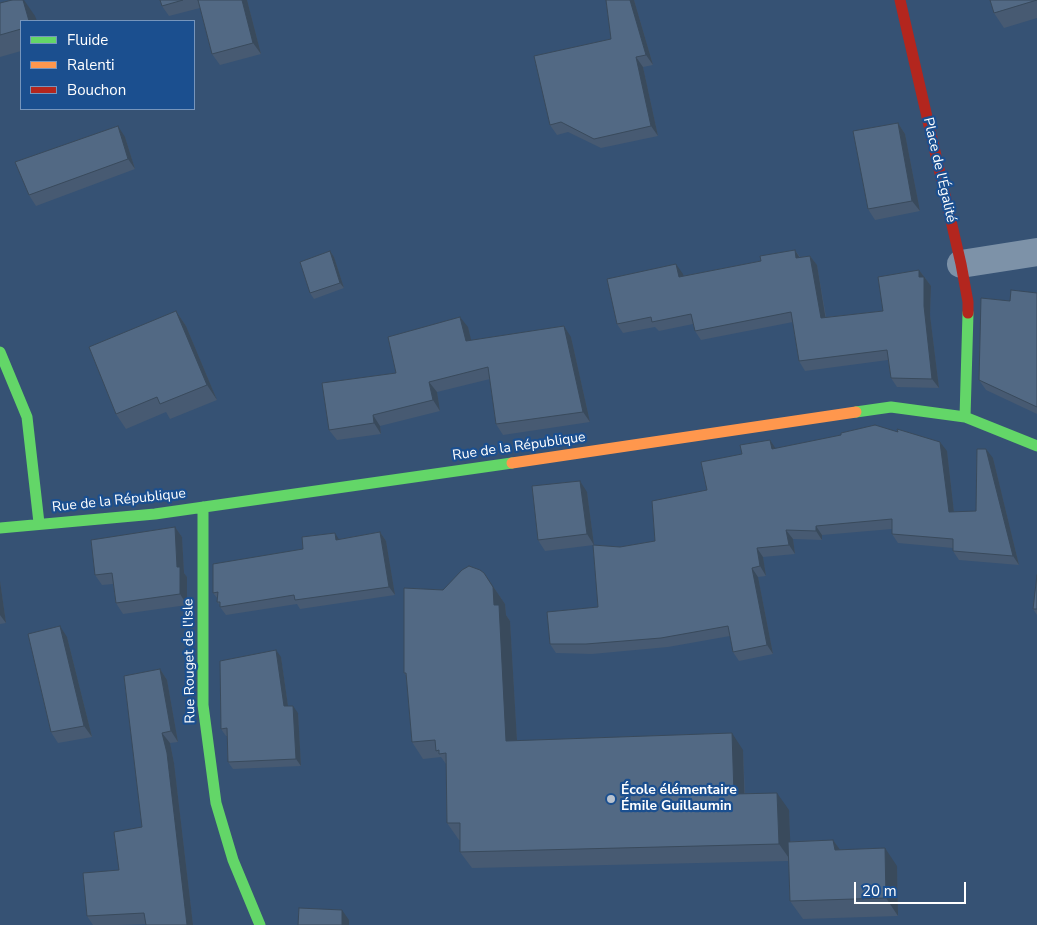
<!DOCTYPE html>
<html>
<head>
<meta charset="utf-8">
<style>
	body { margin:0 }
	#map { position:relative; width:1037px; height:925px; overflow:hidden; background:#365274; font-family:"Nunito Sans",sans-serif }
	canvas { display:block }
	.legend { position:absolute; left:20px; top:20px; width:175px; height:90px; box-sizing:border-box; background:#1b4f8f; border:1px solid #7695bc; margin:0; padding:6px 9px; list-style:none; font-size:15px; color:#fff }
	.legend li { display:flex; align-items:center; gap:10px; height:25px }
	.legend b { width:25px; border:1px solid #7695bc }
	.scale { position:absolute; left:854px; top:882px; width:112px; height:22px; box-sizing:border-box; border:2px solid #fff; border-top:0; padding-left:6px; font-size:15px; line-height:18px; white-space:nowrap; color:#fff; -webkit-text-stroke:4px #1b4f8f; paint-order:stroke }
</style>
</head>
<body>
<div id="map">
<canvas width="1037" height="925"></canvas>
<ul class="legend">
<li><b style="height:6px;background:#63d668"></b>Fluide</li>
<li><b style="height:6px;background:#ff974d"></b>Ralenti</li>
<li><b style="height:6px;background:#b3261e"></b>Bouchon</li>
</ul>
<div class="scale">20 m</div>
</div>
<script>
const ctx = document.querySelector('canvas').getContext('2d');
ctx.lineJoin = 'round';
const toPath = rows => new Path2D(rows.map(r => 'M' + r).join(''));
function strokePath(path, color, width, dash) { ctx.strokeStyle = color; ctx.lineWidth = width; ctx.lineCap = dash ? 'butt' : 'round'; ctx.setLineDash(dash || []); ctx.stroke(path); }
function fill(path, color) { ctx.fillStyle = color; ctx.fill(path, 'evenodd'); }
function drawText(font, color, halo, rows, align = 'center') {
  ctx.font = font + ' "Nunito Sans",sans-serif'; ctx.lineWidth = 4.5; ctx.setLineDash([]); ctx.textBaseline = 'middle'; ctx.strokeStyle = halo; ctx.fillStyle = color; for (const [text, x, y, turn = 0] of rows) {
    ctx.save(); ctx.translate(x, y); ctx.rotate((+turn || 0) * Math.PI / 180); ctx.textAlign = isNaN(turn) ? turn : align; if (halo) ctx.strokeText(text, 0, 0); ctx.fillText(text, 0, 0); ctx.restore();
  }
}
strokePath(toPath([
	[961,264,1037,252]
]), '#7d92a8', 28);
strokePath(toPath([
	[0,352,27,417,39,523],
	[856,412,891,407,965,417,1037,446],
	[965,417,968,313],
	[203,507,203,705,216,803,233,860,260,925],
	[0,528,155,514,512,463]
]), '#63d668', 11);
strokePath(toPath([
	[512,463,856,412]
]), '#ff974d', 11);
strokePath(toPath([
	[900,0,961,264,968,302,968,313]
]), '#b3261e', 11);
fill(toPath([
	[160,0,247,0,261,54,220,65,212,54,200,8,169,16,162,6],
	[606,0,634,0,653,65,643,67,658,136,601,148,568,132,557,135,550,125,611,39],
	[1037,0,1037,18,1004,28,994,13],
	[0,3,35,16,21,21,21,51,0,57],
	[898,123,905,134,920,211,875,220,868,209],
	[125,137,135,169,36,206,29,195],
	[795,250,800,257,810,256,817,265,826,317,883,311,919,270,931,286,930,315,939,388,897,387,891,378,888,360,805,371,799,361,793,322,701,340,695,331,693,324,659,331,655,327,623,333,617,324,683,274,683,276,761,261],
	[330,251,334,257,344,288,314,299,310,293],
	[1037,293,1037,414,986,390,979,380,1010,301],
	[176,311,186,326,217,400,170,419,166,412,126,429,116,414],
	[468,327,471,341,571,337,590,422,503,435,496,424,490,379,437,392,440,411,380,426,381,434,337,440,329,430,396,373],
	[776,449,947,451,954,512,976,511,993,458,1019,565,959,560,953,551,953,548,898,543,892,534,892,529,822,535,822,540,793,539,795,554,763,557,766,576,758,577,773,654,739,661,733,652,730,636,668,647,592,654,556,653,550,644,598,607,620,547,655,541,707,490],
	[587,492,594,545,545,551,538,540],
	[175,527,182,537,184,573,187,577,187,605,123,614,116,603,113,584,102,585,95,575],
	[380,532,386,541,395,595,300,609,297,604,226,615,220,607,220,605,217,602,218,599,213,593,303,549,339,539],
	[484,573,505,604,506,615,510,621,517,741,743,750,745,794,789,810,790,841,833,840,840,850,897,866,898,916,803,919,790,901,789,861,472,868,460,852,460,840,459,840,447,823,446,764,441,757,423,759,412,742,407,677,404,673,443,590],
	[1037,575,1037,615,1033,609],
	[0,581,6,623,0,624],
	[67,637,92,737,58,743,51,732],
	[281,657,288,706,298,713,301,766,233,769,228,762,227,736,226,736,221,729],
	[160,669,167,680,178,742,170,743,174,763,193,925,146,925,145,924,118,925,93,925,87,916,119,870,142,827]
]), '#475a72');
fill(toPath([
	[23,0,24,0,35,16,37,21,29,21],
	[242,0,247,0,261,54,253,43],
	[630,0,634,0,653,65,646,55],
	[636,57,643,67,658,136,651,126],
	[898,123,905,134,920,211,912,201],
	[118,126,125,137,135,169,128,159],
	[795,250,801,260,796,258],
	[330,251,334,257,344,288,340,283],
	[810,256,817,265,827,327,821,318],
	[676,264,683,274,686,286,679,277],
	[919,270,931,286,930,315,939,388,932,379,924,306,919,277],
	[176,311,186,326,217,400,207,385],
	[460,317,468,327,474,352,466,341],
	[564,326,571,337,590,422,583,412],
	[429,382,437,392,440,411,433,400],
	[373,415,380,426,381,434,374,423],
	[770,440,776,449,772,449],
	[940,442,947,451,955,521,949,512],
	[986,449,993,458,1019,565,1013,556],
	[580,481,587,492,594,545,587,534],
	[816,526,822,535,822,540,816,531],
	[175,527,182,537,184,573,187,577,187,605,180,594,177,567],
	[786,530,793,539,795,554,789,545],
	[380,532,386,541,395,595,389,587],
	[335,533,340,541,336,540],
	[757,548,763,557,766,576,760,566],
	[752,568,758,577,773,654,767,645],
	[484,573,505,604,506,615,510,621,518,758,506,741,494,605],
	[0,581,6,623,0,615],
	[60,626,67,637,92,737,84,726],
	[276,650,281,657,289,713,284,706],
	[160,669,167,680,178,742,171,731],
	[293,706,298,713,301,766,296,759],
	[162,733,170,743,174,763,193,925,187,925],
	[732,733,743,750,745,811,734,794],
	[777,793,789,810,791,861,779,844],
	[833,840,846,858,835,850],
	[885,848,897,866,898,916,886,898],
	[342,910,349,920,349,925,342,925]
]), '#394a5c');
const building = toPath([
	[12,0,23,0,29,21,21,21,21,29,0,35,0,3,12,0],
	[160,0,183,0,162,6,160,0],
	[198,0,242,0,253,43,212,54,198,0],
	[606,0,630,0,646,55,636,57,651,126,594,139,561,122,550,125,534,56,611,39,606,0],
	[990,0,1037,0,994,13,990,0],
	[898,123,912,201,868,209,853,131,898,123],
	[118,126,128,159,29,195,15,162,118,126],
	[795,250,796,258,810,256,821,318,883,311,878,277,919,270,919,277,924,277,924,306,932,379,891,378,887,350,799,361,791,312,695,331,691,314,652,322,651,317,617,324,607,279,676,264,679,277,761,261,760,256,795,250],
	[330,251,340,283,310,293,300,262,330,251],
	[1011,290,1037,293,1037,407,979,380,981,298,1010,301,1011,290],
	[176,311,207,385,160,404,157,397,116,414,89,347,176,311],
	[460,317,466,341,564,326,583,412,496,424,488,367,429,382,433,400,373,415,374,423,329,430,322,383,396,373,388,337,460,317],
	[875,425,898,432,897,429,940,442,949,512,976,511,977,449,986,449,1013,556,953,551,953,539,892,534,892,519,816,526,816,531,786,530,789,545,757,548,760,566,752,568,767,645,733,652,728,626,661,638,586,644,550,644,547,612,598,607,593,545,620,547,655,541,652,501,707,490,701,462,742,454,740,445,770,440,772,449,841,435,841,433,875,425],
	[580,481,587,534,538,540,532,486,580,481],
	[175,527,177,567,180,567,180,594,116,603,112,573,95,575,91,540,175,527],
	[380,532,389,587,295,600,294,595,220,607,220,602,217,602,218,592,213,593,213,564,303,549,302,537,335,533,336,540,380,532],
	[469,566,480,570,484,573,493,587,494,605,499,605,506,741,732,733,734,794,777,793,779,844,460,852,460,823,447,823,446,753,439,754,439,750,436,751,435,740,412,742,406,673,404,673,404,588,443,590,462,570,469,566],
	[1037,575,1037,609,1033,609,1037,575],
	[60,626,84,726,51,732,28,634,60,626],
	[276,650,284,706,293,706,296,759,228,762,227,728,221,729,220,661,276,650],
	[160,669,171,731,162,733,167,753,187,925,146,925,144,913,87,916,83,873,119,870,114,832,142,827,124,676,160,669],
	[833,840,835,850,885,848,886,898,790,901,788,842,833,840],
	[299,908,342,910,342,925,298,925,299,908]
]);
fill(building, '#526984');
strokePath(building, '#394a5c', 1);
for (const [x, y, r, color] of [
	[611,799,5,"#b9c2ce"]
]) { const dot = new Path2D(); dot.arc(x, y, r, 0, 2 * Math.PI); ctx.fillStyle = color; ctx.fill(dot); strokePath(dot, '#1b4f8f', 2); }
drawText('14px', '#fff', '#1b4f8f', [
	["Place de l'Égalité",939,170,77],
	["Rue de la République",519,447,-8],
	["Rue de la République",119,501,-6],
	["Rue Rouget de l'Isle",190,661,-91]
]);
drawText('bold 14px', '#fff', '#1b4f8f', [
	["École élémentaire",621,791],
	["Émile Guillaumin",621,807]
], 'left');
</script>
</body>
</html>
